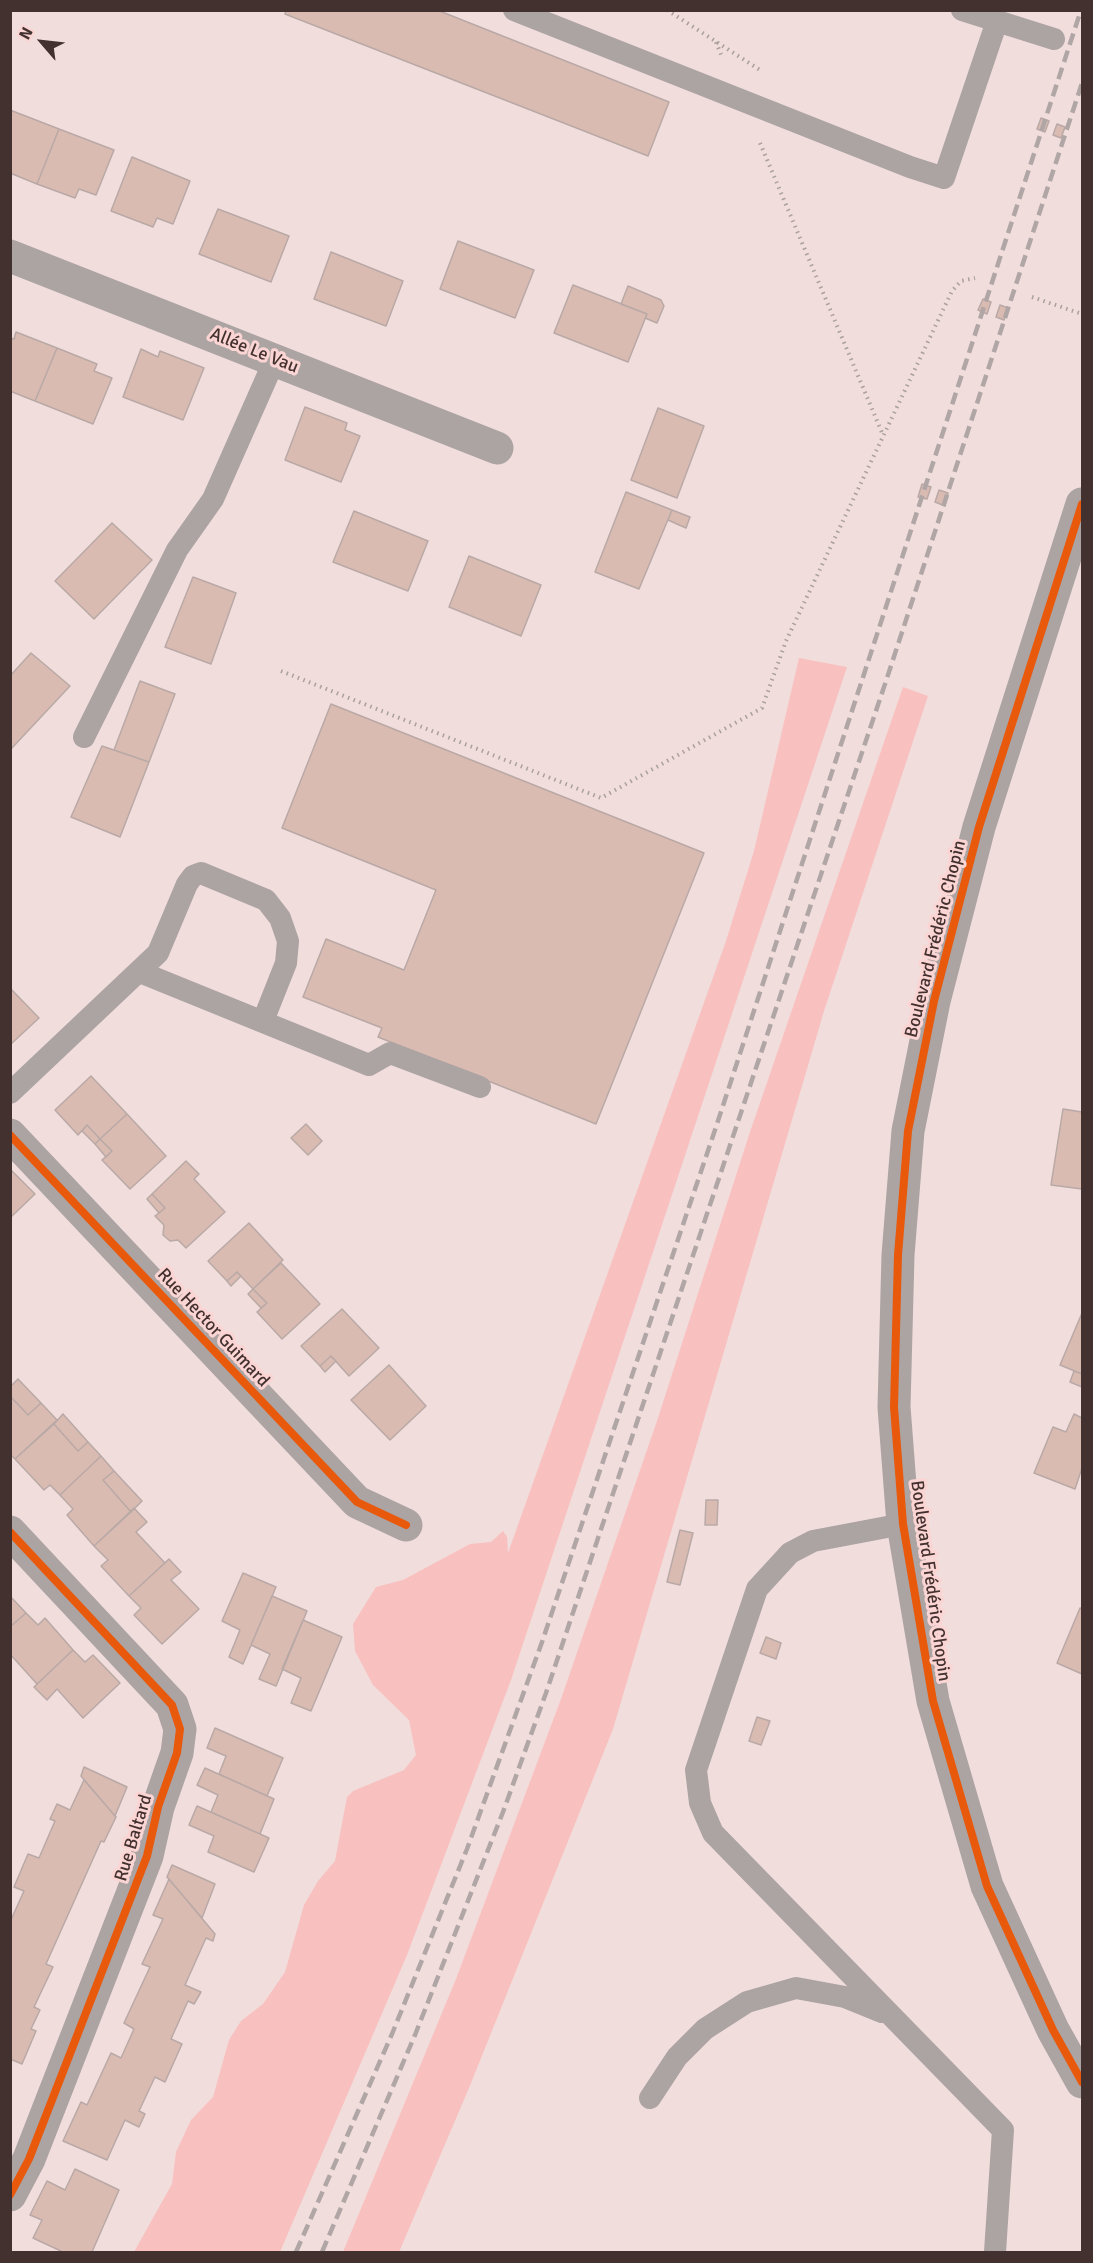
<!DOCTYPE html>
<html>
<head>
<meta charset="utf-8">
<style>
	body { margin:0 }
	#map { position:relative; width:1093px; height:2263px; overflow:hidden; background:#f1dddc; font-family:Signika,sans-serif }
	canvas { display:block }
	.frame { position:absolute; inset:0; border:12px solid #433130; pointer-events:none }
	.north { position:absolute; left:12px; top:12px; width:60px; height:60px; -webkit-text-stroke:4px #fad5d3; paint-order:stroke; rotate:298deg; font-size:16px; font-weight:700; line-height:24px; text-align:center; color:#433130 }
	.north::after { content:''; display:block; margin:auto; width:21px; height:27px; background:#433130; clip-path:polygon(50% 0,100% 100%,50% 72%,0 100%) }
</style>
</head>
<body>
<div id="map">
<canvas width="1093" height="2263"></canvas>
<div class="frame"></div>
<div class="north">N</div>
</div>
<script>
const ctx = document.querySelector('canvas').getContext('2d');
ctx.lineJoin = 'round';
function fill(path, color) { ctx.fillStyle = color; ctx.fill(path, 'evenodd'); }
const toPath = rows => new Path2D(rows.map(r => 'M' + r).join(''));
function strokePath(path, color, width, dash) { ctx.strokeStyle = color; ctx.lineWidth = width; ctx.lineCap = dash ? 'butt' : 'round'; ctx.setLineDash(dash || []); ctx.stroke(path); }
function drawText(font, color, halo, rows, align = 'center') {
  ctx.font = font + ' Signika,sans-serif'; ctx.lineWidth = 6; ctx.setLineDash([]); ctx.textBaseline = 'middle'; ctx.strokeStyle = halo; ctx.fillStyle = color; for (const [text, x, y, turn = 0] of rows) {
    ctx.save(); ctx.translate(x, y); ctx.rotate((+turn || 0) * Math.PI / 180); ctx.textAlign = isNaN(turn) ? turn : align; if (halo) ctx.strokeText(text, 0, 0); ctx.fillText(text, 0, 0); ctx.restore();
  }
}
fill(toPath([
	[799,658,847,667,511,1680,407,1955,280,2252,134,2252,172,2184,176,2152,191,2120,213,2097,229,2040,241,2021,263,2004,285,1972,304,1905,318,1881,335,1861,347,1797,353,1791,404,1770,416,1755,409,1720,373,1685,355,1651,353,1624,376,1587,403,1580,470,1544,491,1542,503,1531,507,1537,508,1553,726,941,754,851],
	[903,687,928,696,824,1011,613,1729,469,2088,399,2252,343,2252,456,1979,561,1699,657,1421,749,1135]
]), '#f8c0bf');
const building = toPath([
	[286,10,437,10,669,102,648,156,285,14,286,10],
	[10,110,59,129,37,184,10,173,10,110],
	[1041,118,1049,121,1045,132,1037,129,1041,118],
	[1057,124,1065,127,1061,138,1053,135,1057,124],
	[59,129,114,150,96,195,79,189,75,198,37,184,59,129],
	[132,157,190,181,173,224,157,218,153,227,111,211,132,157],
	[218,209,289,236,271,282,199,254,218,209],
	[458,241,534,270,515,318,440,289,458,241],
	[331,252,403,281,386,326,314,299,331,252],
	[573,285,647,314,628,362,554,333,573,285],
	[628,286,661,300,664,306,657,323,645,318,647,314,621,304,628,286],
	[983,299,991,302,987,314,978,310,983,299],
	[1000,305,1008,308,1004,320,996,317,1000,305],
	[16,332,57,348,35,401,10,391,10,338,14,339,16,332],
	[57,348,97,364,94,371,112,378,93,424,35,401,57,348],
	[141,349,158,357,160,351,204,368,183,420,123,397,141,349],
	[305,407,347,423,345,430,360,436,341,482,285,460,305,407],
	[658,408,704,426,677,498,631,480,658,408],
	[922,484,931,487,927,499,918,497,922,484],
	[939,490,948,493,945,506,935,502,939,490],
	[626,492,672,510,639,589,595,572,626,492],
	[672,510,690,517,686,528,668,520,672,510],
	[354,511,428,541,408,591,333,562,354,511],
	[112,523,152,560,94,619,55,581,112,523],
	[469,556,541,585,521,636,449,607,469,556],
	[193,577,236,593,211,664,165,647,193,577],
	[31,653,70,686,11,749,10,676,31,653],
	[140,681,175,694,149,762,114,750,140,681],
	[331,704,704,853,596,1124,378,1037,382,1028,303,997,326,939,404,970,436,890,282,828,331,704],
	[102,746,149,762,120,837,71,817,102,746],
	[10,988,39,1018,10,1045,10,988],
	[91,1076,127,1114,100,1139,87,1125,78,1135,55,1110,91,1076],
	[1063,1109,1082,1112,1082,1189,1051,1185,1063,1109],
	[127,1114,166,1156,130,1189,102,1160,112,1151,100,1139,127,1114],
	[306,1124,322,1141,308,1155,291,1138,306,1124],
	[87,1125,100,1139,95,1144,82,1131,87,1125],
	[100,1139,112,1151,106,1157,95,1144,100,1139],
	[186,1161,199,1174,194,1179,225,1212,186,1248,178,1240,170,1241,163,1235,164,1225,155,1216,165,1208,152,1194,186,1161],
	[10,1169,35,1194,10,1218,10,1169],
	[152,1194,165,1208,159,1213,147,1199,152,1194],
	[249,1223,283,1260,253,1289,237,1272,227,1281,208,1261,249,1223],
	[281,1263,320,1304,282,1339,257,1312,267,1303,253,1289,281,1263],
	[237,1272,241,1276,231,1286,227,1281,237,1272],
	[253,1289,267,1303,261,1308,248,1294,253,1289],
	[342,1309,379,1348,349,1376,331,1356,320,1366,301,1346,342,1309],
	[1082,1313,1082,1374,1060,1365,1082,1313],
	[331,1356,336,1361,325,1372,320,1366,331,1356],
	[389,1365,426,1406,390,1440,351,1400,389,1365],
	[1074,1371,1082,1374,1082,1387,1070,1382,1074,1371],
	[18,1379,41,1403,28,1415,10,1396,10,1387,18,1379],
	[10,1396,28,1415,41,1403,57,1420,15,1459,10,1454,10,1396],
	[63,1414,88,1442,78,1451,54,1424,63,1414],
	[1074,1414,1082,1418,1082,1468,1075,1489,1034,1473,1053,1427,1066,1432,1074,1414],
	[54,1424,78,1451,88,1442,101,1456,60,1495,50,1485,44,1490,15,1459,54,1424],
	[101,1456,114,1471,103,1480,131,1512,94,1546,67,1515,73,1509,60,1495,101,1456],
	[114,1471,142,1501,131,1512,103,1480,114,1471],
	[706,1500,718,1500,717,1525,705,1525,706,1500],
	[134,1508,147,1522,136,1532,165,1563,129,1596,101,1566,108,1560,94,1546,134,1508],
	[680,1530,693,1533,680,1585,667,1582,680,1530],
	[169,1559,181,1572,171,1580,199,1609,162,1644,134,1615,141,1608,129,1596,169,1559],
	[243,1573,276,1587,243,1664,229,1657,240,1630,222,1621,243,1573],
	[10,1596,26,1613,10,1627,10,1596],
	[272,1596,307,1611,276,1686,259,1679,270,1654,251,1645,272,1596],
	[1080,1608,1082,1609,1082,1674,1057,1663,1080,1608],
	[26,1613,38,1625,45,1618,73,1650,37,1684,10,1654,10,1627,26,1613],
	[303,1620,342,1637,311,1711,291,1703,301,1678,282,1669,303,1620],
	[766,1637,781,1643,776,1659,760,1653,766,1637],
	[73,1650,85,1662,93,1655,120,1683,83,1718,57,1689,47,1700,34,1687,73,1650],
	[757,1717,770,1721,761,1745,749,1741,757,1717],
	[215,1728,283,1758,267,1796,219,1774,226,1756,207,1748,215,1728],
	[84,1767,127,1787,115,1816,81,1776,84,1767],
	[205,1768,274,1799,260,1834,211,1812,218,1795,197,1785,205,1768],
	[84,1780,116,1817,104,1842,101,1841,46,1964,53,1967,34,2007,40,2010,31,2029,36,2031,22,2064,10,2059,10,1922,24,1891,14,1887,28,1854,39,1858,55,1821,50,1819,57,1804,70,1810,84,1780],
	[197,1806,269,1838,254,1872,208,1852,214,1836,189,1825,197,1806],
	[172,1865,215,1884,202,1918,167,1877,172,1865],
	[169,1879,215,1934,213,1941,206,1938,185,1985,201,1992,194,2004,188,2001,171,2039,182,2044,165,2082,155,2077,139,2111,145,2114,139,2127,125,2120,107,2160,63,2141,81,2102,87,2105,111,2053,121,2058,134,2029,124,2023,150,1967,142,1964,163,1919,153,1915,169,1879],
	[75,2169,119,2190,92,2252,63,2252,33,2238,42,2220,30,2215,47,2181,65,2190,75,2169]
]);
fill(building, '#dabbb2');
strokePath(building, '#b9a9a6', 1.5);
strokePath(toPath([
	[667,10,760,70],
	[716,42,722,57],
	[760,143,883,435],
	[1032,297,1082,314],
	[281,671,601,798,762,708,786,641,952,291,961,281,975,278]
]), '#aaa09f', 4, [1.5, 4.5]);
strokePath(toPath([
	[514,10,910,167,944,178,997,21],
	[962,10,1054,39],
	[84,737,177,550,213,499,275,359],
	[140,972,369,1065,390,1053,480,1087],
	[10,1093,158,953,187,884,193,876,201,873,266,900,280,918,288,941,286,963,263,1021],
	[903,1524,813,1541,790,1553,757,1589,696,1770,700,1803,713,1833,1003,2130,995,2252],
	[650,2098,677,2057,705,2029,747,2002,796,1988,845,1997,882,2012]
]), '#aca3a3', 22);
strokePath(toPath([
	[10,256,497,448],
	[1082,504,979,827,934,1001,908,1131,898,1255,894,1407,903,1524,933,1701,987,1886,1053,2030,1082,2082],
	[10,1135,357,1502,406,1525],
	[10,1532,172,1705,180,1729,177,1753,158,1807,147,1856,29,2159,10,2195]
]), '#aca3a3', 33);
strokePath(toPath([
	[296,2252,392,2034,467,1849,542,1642,716,1127,1081,10],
	[322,2252,415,2035,503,1812,546,1693,886,681,1082,83]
]), '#b1a6a6', 4.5, [12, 6]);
strokePath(toPath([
	[1082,504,979,827,934,1001,908,1131,898,1255,894,1407,903,1524,933,1701,987,1886,1053,2030,1082,2082],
	[10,1135,357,1502,406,1525],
	[10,1532,172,1705,180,1729,177,1753,158,1807,147,1856,29,2159,10,2195]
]), '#e8590c', 8);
drawText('18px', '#433130', '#fad5d3', [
	["Allée Le Vau",254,351,22],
	["Boulevard Frédéric Chopin",936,939,-76],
	["Rue Hector Guimard",213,1328,47],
	["Boulevard Frédéric Chopin",930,1581,82],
	["Rue Baltard",134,1838,-73]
]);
</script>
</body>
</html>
